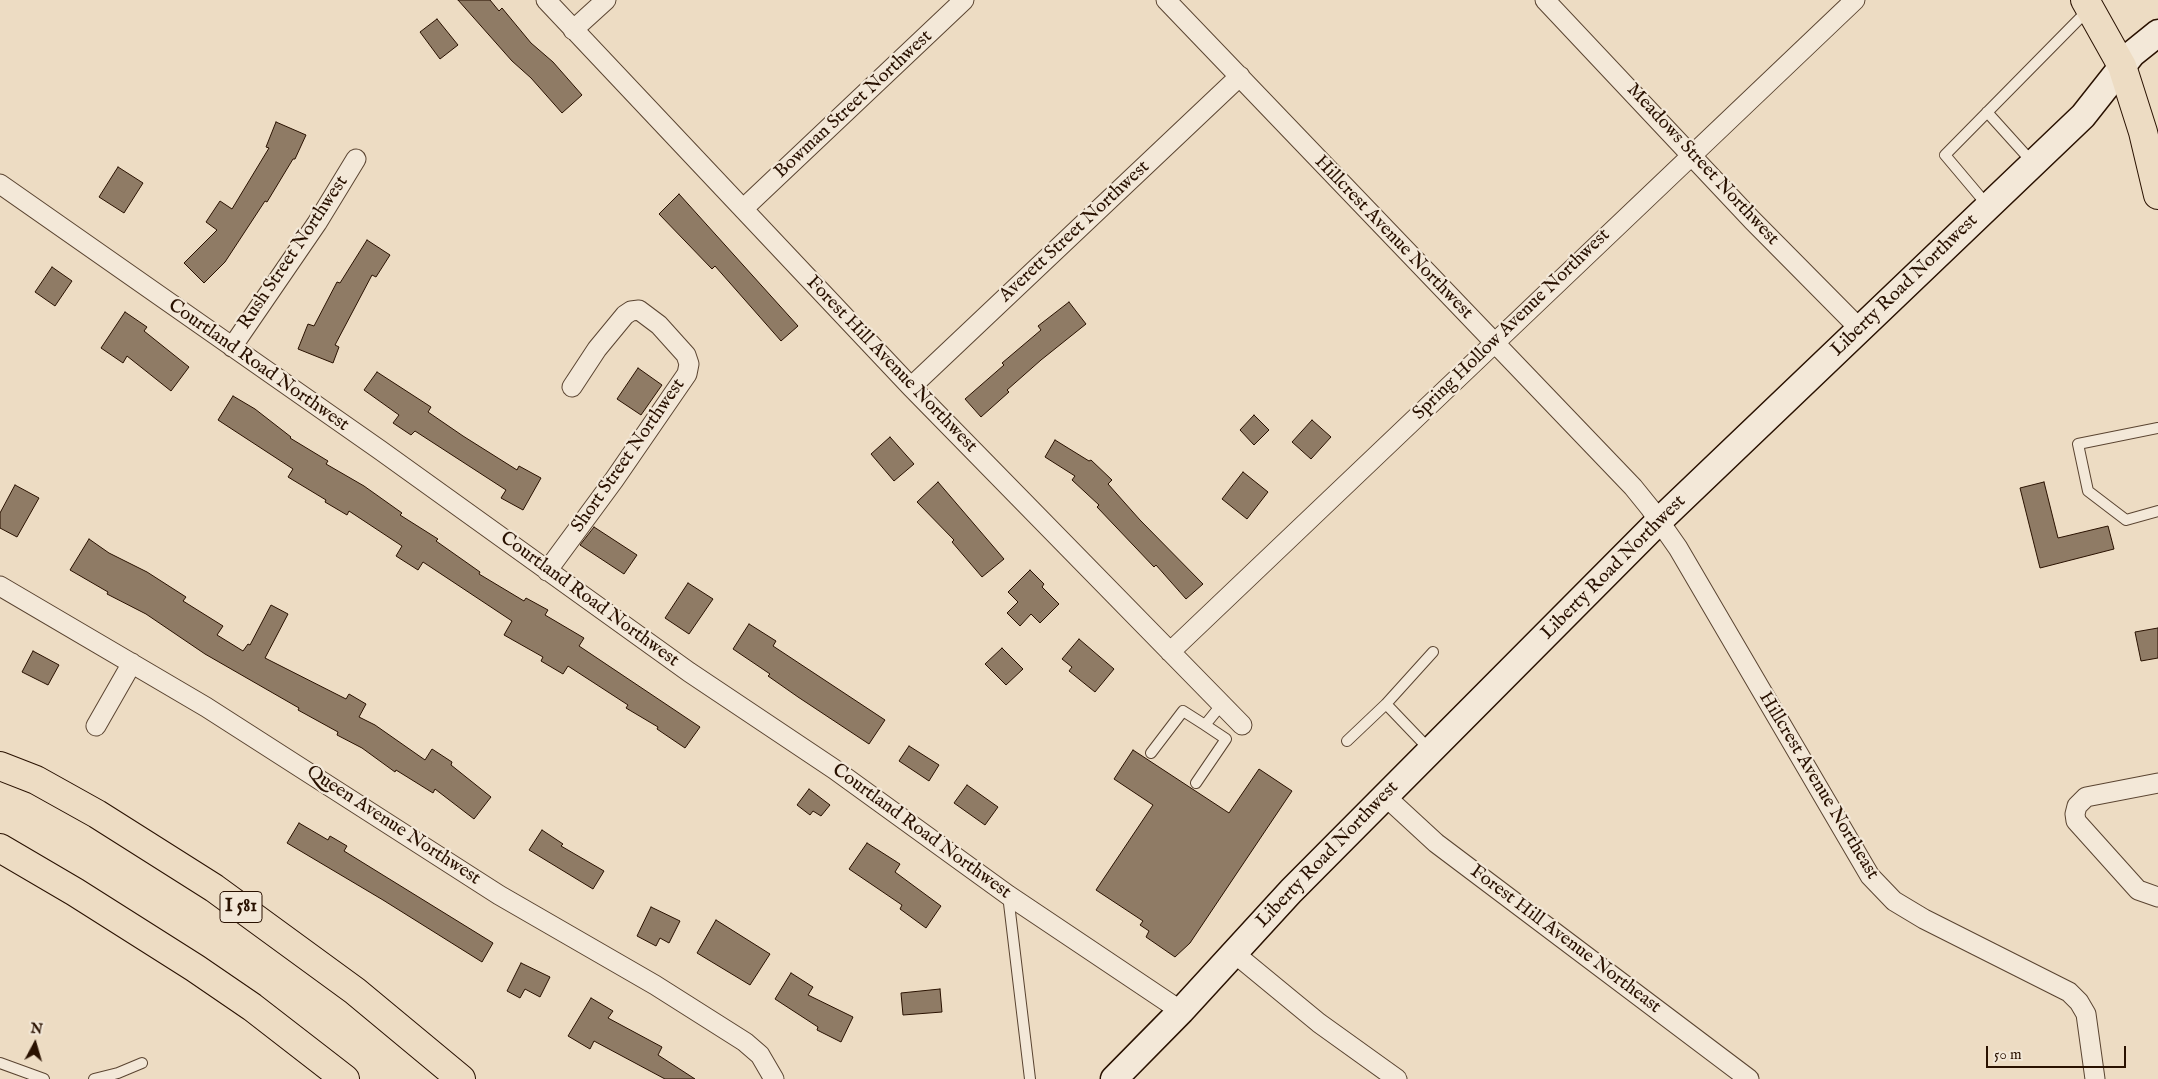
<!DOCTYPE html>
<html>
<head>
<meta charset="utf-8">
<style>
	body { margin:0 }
	#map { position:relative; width:2158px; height:1079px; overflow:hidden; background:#eddcc3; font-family:"IM FELL English",serif }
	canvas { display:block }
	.north { position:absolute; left:10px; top:1019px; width:50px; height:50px; -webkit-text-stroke:4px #f3e8d8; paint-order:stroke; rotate:6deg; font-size:14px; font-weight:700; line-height:20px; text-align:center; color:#291100 }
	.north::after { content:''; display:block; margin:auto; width:18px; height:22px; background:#291100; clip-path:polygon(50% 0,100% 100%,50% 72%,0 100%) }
	.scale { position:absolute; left:1986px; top:1046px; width:140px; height:22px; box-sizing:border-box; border:2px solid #291100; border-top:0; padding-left:6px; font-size:15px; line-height:18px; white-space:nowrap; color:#291100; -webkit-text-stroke:4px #f3e8d8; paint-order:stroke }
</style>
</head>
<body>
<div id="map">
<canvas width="2158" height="1079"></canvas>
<div class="north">N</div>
<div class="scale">50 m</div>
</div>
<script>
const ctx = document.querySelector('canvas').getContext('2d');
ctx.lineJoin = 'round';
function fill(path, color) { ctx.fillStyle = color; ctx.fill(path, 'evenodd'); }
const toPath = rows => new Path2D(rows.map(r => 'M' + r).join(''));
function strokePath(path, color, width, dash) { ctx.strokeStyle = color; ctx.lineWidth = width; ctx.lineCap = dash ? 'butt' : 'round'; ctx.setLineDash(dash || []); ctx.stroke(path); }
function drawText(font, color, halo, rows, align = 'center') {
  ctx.font = font + ' "IM FELL English",serif'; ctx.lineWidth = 4.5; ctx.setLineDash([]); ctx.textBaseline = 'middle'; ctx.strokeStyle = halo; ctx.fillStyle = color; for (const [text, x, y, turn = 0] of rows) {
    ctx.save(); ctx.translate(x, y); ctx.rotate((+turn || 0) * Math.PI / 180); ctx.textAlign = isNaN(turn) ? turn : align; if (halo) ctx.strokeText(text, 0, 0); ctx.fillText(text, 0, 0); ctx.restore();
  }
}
const building = toPath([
	[458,0,490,0,499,11,502,8,531,43,553,62,582,95,562,113,531,78,512,61,458,0],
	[437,19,458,45,440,59,420,32,437,19],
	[276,122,306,135,295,159,293,159,267,202,265,201,225,262,204,283,184,263,217,230,206,222,220,201,232,209,269,148,266,147,276,122],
	[118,167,143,183,124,213,99,197,118,167],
	[679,194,798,326,781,341,715,266,712,269,659,214,679,194],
	[367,240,390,255,376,277,372,275,335,345,339,347,333,363,298,349,308,324,314,326,337,282,340,283,367,240],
	[52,267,72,281,55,306,35,292,52,267],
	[1069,302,1086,324,1041,360,1007,390,1009,392,981,417,965,399,1004,365,1002,363,1041,330,1038,326,1069,302],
	[125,312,147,327,144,331,189,367,171,391,127,356,123,363,101,348,125,312],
	[638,368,662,385,641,415,617,399,638,368],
	[377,372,431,407,428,412,463,436,517,470,519,466,541,478,523,510,501,498,506,490,415,431,411,435,393,423,399,415,364,390,377,372],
	[233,396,255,409,291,437,290,438,328,461,326,464,364,486,402,513,400,515,438,539,436,541,480,572,479,574,524,601,526,598,548,610,545,615,584,638,579,646,700,727,685,748,657,729,658,727,626,708,628,705,568,666,563,674,541,661,543,657,504,635,512,621,423,562,418,570,396,556,402,546,349,511,347,515,325,502,326,500,288,477,293,469,218,420,233,396],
	[1254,415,1269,430,1254,445,1240,430,1254,415],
	[1312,420,1331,437,1311,459,1292,442,1312,420],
	[890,437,914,464,894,481,871,454,890,437],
	[1055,440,1089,461,1091,460,1112,480,1108,484,1140,520,1203,584,1186,599,1156,565,1154,567,1097,507,1099,505,1072,480,1075,476,1045,457,1055,440],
	[1243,472,1268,492,1247,519,1222,499,1243,472],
	[938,482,1004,559,982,577,952,542,954,540,917,502,938,482],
	[2044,482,2058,538,2108,526,2114,549,2040,568,2020,488,2044,482],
	[15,485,39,498,17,537,0,528,0,513,15,485],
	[594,527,637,555,624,574,580,545,594,527],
	[89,539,109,553,147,572,186,597,183,601,223,626,217,635,243,651,248,644,250,645,271,605,288,614,265,658,346,699,349,694,366,704,359,717,375,725,425,760,432,749,452,762,451,765,491,797,474,819,435,789,433,793,396,770,395,772,362,748,337,735,338,732,298,710,299,708,205,654,146,614,107,594,108,592,70,570,89,539],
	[1030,570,1044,584,1042,587,1059,604,1040,623,1031,614,1020,626,1007,613,1018,602,1008,592,1030,570],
	[688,583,713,599,689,634,665,618,688,583],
	[749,624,776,641,773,646,885,720,869,744,798,697,768,676,770,674,733,649,749,624],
	[2158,628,2158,658,2141,661,2135,632,2158,628],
	[1079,639,1114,669,1095,692,1069,671,1072,667,1062,659,1079,639],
	[1002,648,1023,669,1006,685,985,664,1002,648],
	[33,651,59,665,48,685,22,672,33,651],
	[909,746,939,765,929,781,899,761,909,746],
	[1133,750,1229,813,1259,769,1292,791,1190,943,1175,957,1146,937,1149,931,1140,925,1143,921,1096,890,1153,805,1114,779,1133,750],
	[967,785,998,807,985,825,954,803,967,785],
	[809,789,830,805,821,816,813,811,810,815,797,805,809,789],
	[299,823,328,840,330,836,347,846,344,851,493,943,482,962,383,900,287,843,299,823],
	[542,830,563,844,561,846,604,871,593,889,529,850,542,830],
	[867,843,900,864,895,872,941,906,926,928,900,909,902,905,849,869,867,843],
	[651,907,680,921,669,943,660,938,656,946,637,936,651,907],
	[716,920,770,954,750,985,697,953,716,920],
	[521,963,550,977,540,997,525,989,520,998,507,991,521,963],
	[791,973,813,987,808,995,853,1017,841,1042,817,1030,818,1027,775,999,791,973],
	[940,989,942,1012,903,1015,901,993,940,989],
	[591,998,613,1011,608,1018,662,1047,658,1055,695,1079,665,1079,594,1041,590,1049,568,1036,591,998]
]);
fill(building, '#8f7b65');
strokePath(building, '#291100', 1);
const lane = toPath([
	[1987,112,2033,163],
	[1988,206,1945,155,2089,9],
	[2158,428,2078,444,2088,491,2126,520,2158,511],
	[1347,741,1386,704],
	[1430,750,1386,704,1433,652],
	[1151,753,1183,711,1205,725,1222,704],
	[1196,783,1226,739,1205,725],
	[1008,895,1030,1079],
	[0,1063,44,1079],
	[94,1079,118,1073,142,1063]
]);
const street = toPath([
	[546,0,911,387,1242,725],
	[1166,0,1633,487,1650,508,1678,548,1870,876,1894,901,1924,919,2069,992,2079,1002,2086,1014,2095,1079],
	[1545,0,1752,220,1860,329],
	[573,30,606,0],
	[0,184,380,450,689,672,834,769,1008,895,1181,1011],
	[743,209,964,0],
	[232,347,317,223,356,159],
	[911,387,1240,76],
	[547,571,614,480,687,374,689,364,686,355,659,325,639,310,631,311,625,315,597,349,572,387],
	[0,586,206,707,499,895,655,985,745,1042,760,1055,774,1079],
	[1170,652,1855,0],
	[96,726,132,663],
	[2158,783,2086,797,2077,806,2075,814,2076,821,2138,890,2158,897],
	[1385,796,1436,843,1749,1079],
	[1234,953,1319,1023,1397,1079]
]);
const secondary = toPath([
	[1114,1079,1181,1011,1291,891,1659,521,2083,116,2132,54,2158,33]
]);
const primary = toPath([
	[2085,0,2122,66,2143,132,2158,195]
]);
const highway = toPath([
	[0,766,36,780,97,814,214,888,355,991,461,1079],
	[0,848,75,892,195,968,252,1007,345,1079]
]);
strokePath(lane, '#5a4431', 12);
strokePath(street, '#5a4431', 21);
strokePath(secondary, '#291100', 29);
strokePath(primary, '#291100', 30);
strokePath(highway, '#291100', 30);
strokePath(lane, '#f3e8d8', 10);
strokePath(street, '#f3e8d8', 19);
strokePath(secondary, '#f3e8d8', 26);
strokePath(primary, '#eddcc3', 28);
strokePath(highway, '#eddcc3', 28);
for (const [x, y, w] of [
	[241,907,42]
]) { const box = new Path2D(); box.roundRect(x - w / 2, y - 15.5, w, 31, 4); ctx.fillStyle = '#f3e8d8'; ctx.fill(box); strokePath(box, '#291100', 1); }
drawText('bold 18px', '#291100', null, [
	["I 581",241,907]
]);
drawText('19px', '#291100', '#f3e8d8', [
	["Bowman Street Northwest",854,105,-43],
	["Meadows Street Northwest",1702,165,47],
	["Averett Street Northwest",1075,232,-43],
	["Hillcrest Avenue Northwest",1393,238,46],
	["Rush Street Northwest",294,253,-56],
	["Liberty Road Northwest",1905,286,-44],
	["Spring Hollow Avenue Northwest",1512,325,-44],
	["Forest Hill Avenue Northwest",891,365,46],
	["Courtland Road Northwest",258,366,35],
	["Short Street Northwest",629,456,-55],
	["Liberty Road Northwest",1614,568,-45],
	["Courtland Road Northwest",589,600,36],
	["Hillcrest Avenue Northeast",1818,786,59],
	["Queen Avenue Northwest",393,826,33],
	["Courtland Road Northwest",921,832,36],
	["Liberty Road Northwest",1328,855,-46],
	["Forest Hill Avenue Northeast",1565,940,37]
]);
</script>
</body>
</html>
